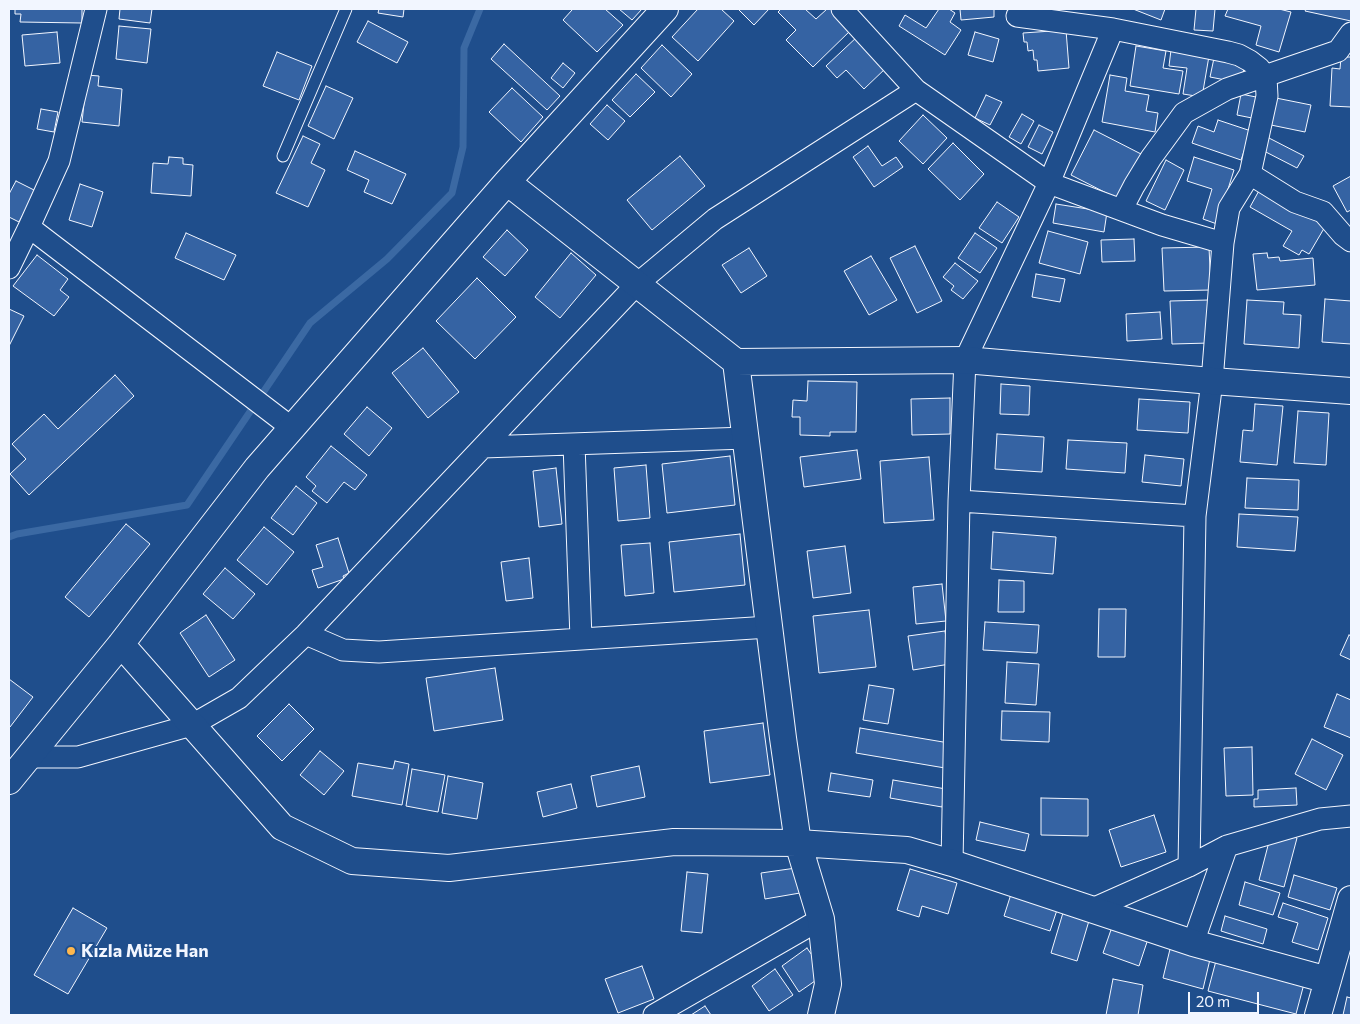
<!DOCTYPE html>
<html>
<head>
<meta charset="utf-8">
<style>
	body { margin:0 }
	#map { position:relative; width:1360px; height:1024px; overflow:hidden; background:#1f4e8c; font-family:Commissioner,sans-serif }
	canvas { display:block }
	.frame { position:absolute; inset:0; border:10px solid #f2f6ff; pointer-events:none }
	.scale { position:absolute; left:1188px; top:992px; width:71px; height:22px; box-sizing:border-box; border:2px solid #f2f6ff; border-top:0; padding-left:6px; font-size:15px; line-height:18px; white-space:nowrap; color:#f2f6ff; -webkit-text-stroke:4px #1f4e8c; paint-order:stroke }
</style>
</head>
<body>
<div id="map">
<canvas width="1360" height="1024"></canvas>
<div class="frame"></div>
<div class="scale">20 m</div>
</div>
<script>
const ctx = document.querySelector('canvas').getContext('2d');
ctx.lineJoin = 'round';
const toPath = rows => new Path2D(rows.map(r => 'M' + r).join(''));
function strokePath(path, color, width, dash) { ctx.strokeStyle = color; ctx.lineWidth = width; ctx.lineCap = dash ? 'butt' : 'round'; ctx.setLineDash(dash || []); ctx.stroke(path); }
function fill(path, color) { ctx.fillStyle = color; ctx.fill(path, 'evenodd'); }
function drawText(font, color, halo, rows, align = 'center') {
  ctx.font = font + ' Commissioner,sans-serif'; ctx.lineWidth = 4; ctx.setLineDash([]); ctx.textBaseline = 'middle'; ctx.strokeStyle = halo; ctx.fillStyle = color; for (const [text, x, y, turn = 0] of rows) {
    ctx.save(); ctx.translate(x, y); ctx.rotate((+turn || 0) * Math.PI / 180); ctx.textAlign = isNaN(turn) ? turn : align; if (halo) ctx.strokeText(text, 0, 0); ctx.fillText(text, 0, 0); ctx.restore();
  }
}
strokePath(toPath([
	[9,537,17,534,187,505,310,323,387,259,452,193,463,147,464,48,480,9]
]), '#3b69a3', 7);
const building = toPath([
	[15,9,82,9,82,23,20,22,21,14,15,14,15,9],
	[120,9,152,9,150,23,119,19,120,9],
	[379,9,404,9,403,17,378,13,379,9],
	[571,9,605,9,623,25,597,52,563,20,572,10,571,9],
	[619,9,642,9,632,20,619,9],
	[698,9,721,9,734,21,698,61,672,37,698,9],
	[738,9,769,9,754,25,738,9],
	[781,9,805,9,816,19,827,9,831,9,852,29,813,67,786,40,796,30,778,12,781,9],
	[939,9,949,9,955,13,950,22,961,30,945,55,899,26,905,15,926,28,939,9],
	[960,9,994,9,994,17,961,20,960,9],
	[1133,9,1165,9,1161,20,1133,9],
	[1196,9,1215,9,1213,31,1194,30,1196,9],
	[1228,9,1279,9,1291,12,1279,52,1256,45,1261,26,1225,16,1228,9],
	[1306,9,1351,9,1351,21,1305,11,1306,9],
	[368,21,408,42,397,63,357,42,368,21],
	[119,26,151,29,147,63,116,59,119,26],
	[1066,30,1069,68,1038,71,1037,60,1034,60,1033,50,1028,51,1027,42,1024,42,1023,33,1066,30],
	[57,32,60,63,25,66,22,35,57,32],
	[975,32,999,39,993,62,968,55,975,32],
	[858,36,887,67,864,89,846,70,837,78,826,66,858,36],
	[504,44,560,96,547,110,491,59,504,44],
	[662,45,692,74,671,97,641,68,662,45],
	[1136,46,1166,51,1163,68,1183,71,1179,94,1130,86,1136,46],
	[1171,50,1209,56,1202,97,1183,94,1187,68,1169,66,1171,50],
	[277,52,312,66,299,100,263,86,277,52],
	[1341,57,1351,57,1351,107,1330,106,1332,68,1340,69,1341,57],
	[1214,58,1245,63,1241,83,1210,77,1214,58],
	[563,63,575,73,563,88,551,78,563,63],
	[636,74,655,92,630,117,612,100,636,74],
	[87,75,99,76,98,86,122,89,119,126,82,122,87,75],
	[1110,75,1127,78,1125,91,1149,95,1146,111,1158,113,1155,132,1102,122,1110,75],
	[326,86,353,98,334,139,308,126,326,86],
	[512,88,543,117,521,142,489,112,512,88],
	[1241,94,1256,97,1252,118,1237,115,1241,94],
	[986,95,1002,102,990,125,975,118,986,95],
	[1276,98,1311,105,1305,132,1271,125,1276,98],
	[607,105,625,121,608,140,590,124,607,105],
	[41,109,58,112,54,132,37,129,41,109],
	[1022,114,1034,121,1021,144,1009,137,1022,114],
	[923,115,947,138,923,164,899,141,923,115],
	[1218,120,1251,131,1241,160,1192,143,1198,126,1214,132,1218,120],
	[1039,125,1053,132,1042,154,1028,147,1039,125],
	[1094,130,1143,155,1120,200,1071,175,1094,130],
	[303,136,320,144,311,163,325,170,308,207,276,193,303,136],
	[1269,138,1304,156,1297,168,1262,150,1269,138],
	[953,143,984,174,960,200,928,169,953,143],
	[868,146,882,166,896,157,903,167,874,187,853,157,868,146],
	[355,151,406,174,392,204,364,192,369,180,347,170,355,151],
	[680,156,705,186,652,230,627,200,680,156],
	[169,157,183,158,183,164,193,165,191,196,151,193,153,163,168,164,169,157],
	[1194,157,1234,170,1217,224,1203,219,1212,189,1187,181,1194,157],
	[1166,160,1184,170,1165,210,1146,201,1166,160],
	[1351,176,1351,210,1347,212,1333,186,1351,176],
	[16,181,36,191,19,222,9,217,9,194,16,181],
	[80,184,103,192,92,227,69,220,80,184],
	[1261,187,1326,225,1309,254,1302,250,1299,255,1283,246,1292,231,1250,207,1261,187],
	[997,202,1019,217,1002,243,979,228,997,202],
	[1056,204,1107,212,1104,232,1053,223,1056,204],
	[507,230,528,250,505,276,483,257,507,230],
	[1048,231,1088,242,1080,274,1039,263,1048,231],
	[186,233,236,255,224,280,175,258,186,233],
	[975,233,997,248,980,273,958,258,975,233],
	[1134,239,1135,261,1102,262,1101,240,1134,239],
	[915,246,942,301,917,313,890,258,915,246],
	[1209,247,1211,290,1164,291,1162,248,1209,247],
	[749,248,767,276,741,293,722,265,749,248],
	[571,253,596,275,560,318,535,297,571,253],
	[1267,253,1268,258,1279,257,1280,261,1313,258,1315,285,1257,290,1253,254,1267,253],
	[37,255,68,279,60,290,69,297,54,316,13,286,37,255],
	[871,256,897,300,869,315,844,271,871,256],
	[955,263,978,281,963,299,951,290,954,286,943,277,955,263],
	[1036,274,1065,279,1060,302,1032,297,1036,274],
	[477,278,516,317,475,359,436,321,477,278],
	[1325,299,1351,301,1351,344,1322,342,1325,299],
	[1209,300,1210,343,1172,344,1170,301,1209,300],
	[1247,300,1284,302,1283,314,1301,315,1299,348,1244,344,1247,300],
	[9,309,24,316,9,346,9,309],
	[1160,312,1162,339,1127,341,1126,314,1160,312],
	[423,348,459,392,428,418,392,373,423,348],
	[115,375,134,396,29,495,10,474,26,459,12,444,44,414,58,429,115,375],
	[808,381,857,382,856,432,830,432,830,436,800,435,800,417,792,417,793,400,807,401,808,381],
	[1001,384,1030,386,1029,415,1000,414,1001,384],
	[950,398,950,434,912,435,911,399,950,398],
	[1139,399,1190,402,1188,433,1137,430,1139,399],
	[1255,404,1283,406,1277,465,1240,462,1243,430,1253,431,1255,404],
	[367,407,392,428,369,456,344,434,367,407],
	[1298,411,1329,413,1326,465,1294,463,1298,411],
	[997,434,1044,437,1042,472,995,469,997,434],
	[1068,440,1127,443,1125,473,1066,469,1068,440],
	[331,446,367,475,355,490,344,482,327,503,312,491,316,486,306,477,331,446],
	[857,450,861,479,804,487,800,457,857,450],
	[1145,455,1184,459,1181,486,1142,482,1145,455],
	[730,456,735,505,667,513,662,464,730,456],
	[929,457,934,520,884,523,880,461,929,457],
	[646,465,650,518,618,521,614,468,646,465],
	[556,468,562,524,539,527,533,471,556,468],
	[1247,478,1299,480,1298,510,1245,508,1247,478],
	[296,486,317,503,293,535,271,518,296,486],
	[1239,514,1298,517,1295,551,1237,547,1239,514],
	[126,524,150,544,89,617,65,597,126,524],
	[264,527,294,552,267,585,237,560,264,527],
	[993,532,1056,537,1053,574,991,569,993,532],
	[740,534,745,585,674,592,669,542,740,534],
	[338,538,349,573,343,576,344,579,318,588,312,570,323,567,316,545,338,538],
	[650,543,654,593,625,596,621,545,650,543],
	[845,546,851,593,813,598,807,551,845,546],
	[529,558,533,598,506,601,501,562,529,558],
	[225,568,255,594,233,619,203,594,225,568],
	[999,580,1024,581,1024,612,998,612,999,580],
	[942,584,946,621,916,624,913,587,942,584],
	[1099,609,1126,609,1125,657,1098,657,1099,609],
	[869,610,876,667,819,673,813,616,869,610],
	[206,615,235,660,209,677,180,633,206,615],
	[985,622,1039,625,1037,653,983,650,985,622],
	[945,631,950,664,913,670,908,636,945,631],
	[1349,635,1351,636,1351,660,1340,655,1349,635],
	[1007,662,1039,664,1036,705,1005,703,1007,662],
	[495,668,503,720,434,731,426,678,495,668],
	[9,679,33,697,10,727,9,726,9,679],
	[869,685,894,689,888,724,863,720,869,685],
	[1337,694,1351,700,1351,738,1324,727,1337,694],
	[289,704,314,729,282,761,257,736,289,704],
	[1002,711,1050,712,1049,742,1001,740,1002,711],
	[763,723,770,775,710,783,704,731,763,723],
	[860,728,949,743,945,768,856,753,860,728],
	[1312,739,1343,755,1326,790,1295,774,1312,739],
	[1252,747,1253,795,1226,796,1224,748,1252,747],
	[320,751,344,771,324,795,300,775,320,751],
	[395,761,409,764,402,805,352,796,358,763,393,769,395,761],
	[639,766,645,797,597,807,591,776,639,766],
	[412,769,445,775,438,812,406,806,412,769],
	[831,773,873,780,870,797,828,791,831,773],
	[448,776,483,783,477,819,442,813,448,776],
	[893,780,946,789,942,807,890,798,893,780],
	[571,784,577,808,543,817,537,792,571,784],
	[1296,788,1297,805,1254,807,1254,799,1258,799,1258,790,1296,788],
	[1041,798,1088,799,1088,836,1041,835,1041,798],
	[1154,815,1166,852,1121,867,1109,830,1154,815],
	[980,822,1029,834,1025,851,976,840,980,822],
	[1288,835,1297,838,1284,887,1259,880,1270,838,1288,835],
	[796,868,800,893,765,899,761,873,796,868],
	[910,869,957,883,948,914,922,906,919,917,897,910,910,869],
	[687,872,708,874,702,933,681,931,687,872],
	[1294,875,1337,888,1330,910,1288,897,1294,875],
	[1245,882,1280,893,1273,915,1239,905,1245,882],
	[1012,891,1058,907,1050,931,1004,916,1012,891],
	[1283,903,1328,918,1318,950,1292,942,1298,923,1278,917,1283,903],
	[1065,906,1091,914,1077,961,1051,953,1065,906],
	[73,908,107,928,68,994,34,975,73,908],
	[1225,916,1267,929,1263,944,1221,931,1225,916],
	[1113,924,1149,936,1139,966,1103,953,1113,924],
	[1171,945,1211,955,1203,989,1163,978,1171,945],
	[807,948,825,974,799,992,782,966,807,948],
	[1217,957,1305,980,1296,1014,1208,991,1217,957],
	[642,966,654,999,618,1013,605,979,642,966],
	[775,969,793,995,769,1011,752,986,775,969],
	[1113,979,1143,985,1138,1015,1106,1015,1113,979],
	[1347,997,1351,998,1351,1015,1343,1015,1347,997],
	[705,1006,711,1015,691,1015,705,1006]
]);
fill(building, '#3563a3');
strokePath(building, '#f2f6ff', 1);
const service = toPath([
	[283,156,346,9]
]);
const minor = toPath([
	[842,9,916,90,1049,183,1162,225,1223,243],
	[1017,16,1113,29,1228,52,1239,55,1250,61,1259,68,1266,77,1267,96,1250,174,1229,208,1223,243,1212,381,1195,516,1189,866],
	[1250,174,1295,202,1323,212,1343,235,1351,241],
	[1122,209,1134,186,1151,158,1184,113,1227,89,1338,51,1351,33],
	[29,227,292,428],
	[9,268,29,227,59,161,96,9],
	[574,444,581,639],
	[483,447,746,438],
	[959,501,1195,516],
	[306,634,343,650,379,652,769,627],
	[28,757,78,757,192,725,239,698,306,634,637,284,715,219,916,90],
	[952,863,959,501,965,360,1049,183,1113,29],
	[1090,910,1189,866,1227,846,1320,819,1351,816],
	[1193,943,1227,846],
	[654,1015,821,919]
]);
const tertiary = toPath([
	[507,182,736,362,965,360,1212,381,1351,391],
	[736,362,783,738,798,843,821,919,828,984,821,1015],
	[121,644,282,827,352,861,449,868,674,842,798,843,907,850,952,863,1193,943,1328,980],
	[9,781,121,644,257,468,507,182,665,9],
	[1318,1015,1351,899]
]);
strokePath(service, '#f2f6ff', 13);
strokePath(minor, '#f2f6ff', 23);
strokePath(tertiary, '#f2f6ff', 28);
strokePath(service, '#1f4e8c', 11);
strokePath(minor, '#1f4e8c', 21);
strokePath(tertiary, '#1f4e8c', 26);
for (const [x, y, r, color] of [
	[71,951,5,"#ffb74d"]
]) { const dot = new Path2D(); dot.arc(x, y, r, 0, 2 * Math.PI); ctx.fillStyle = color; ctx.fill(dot); strokePath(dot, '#1f4e8c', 2); }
drawText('bold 18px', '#f2f6ff', '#1f4e8c', [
	["Kızla Müze Han",81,951]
], 'left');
</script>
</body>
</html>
